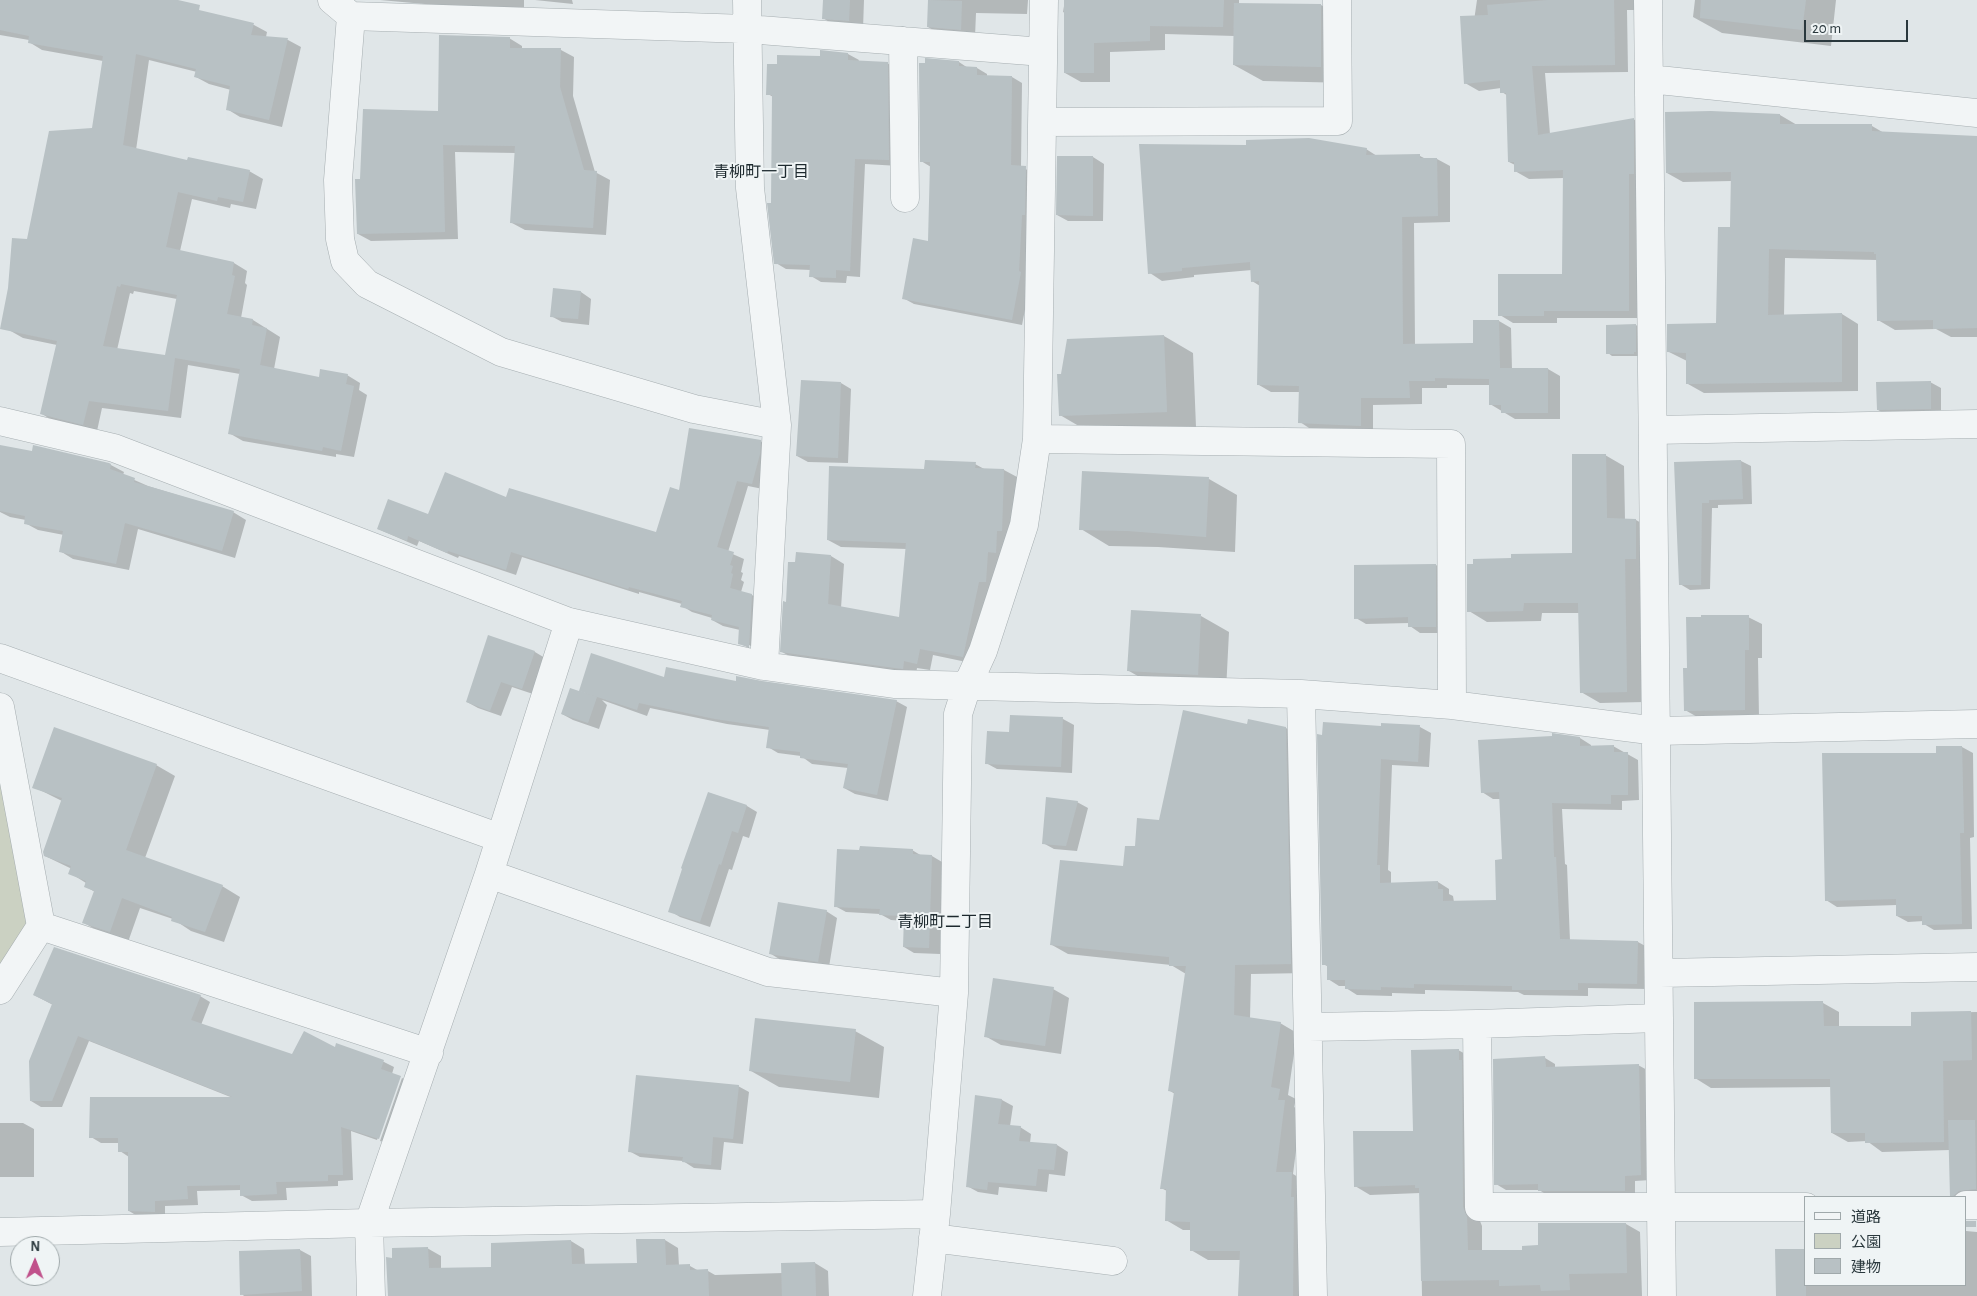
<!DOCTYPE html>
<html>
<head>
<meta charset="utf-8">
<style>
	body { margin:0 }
	#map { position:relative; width:1977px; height:1296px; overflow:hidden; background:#e0e6e8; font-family:"Alegreya Sans","Noto Sans JP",sans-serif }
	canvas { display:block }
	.legend { position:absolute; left:1804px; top:1196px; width:162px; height:90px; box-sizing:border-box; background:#eff4f5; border:1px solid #a0a9ab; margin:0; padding:6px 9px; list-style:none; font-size:15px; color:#2a383d }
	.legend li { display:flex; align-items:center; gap:10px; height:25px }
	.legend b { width:25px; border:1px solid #a0a9ab }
	.north { position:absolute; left:10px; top:1236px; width:50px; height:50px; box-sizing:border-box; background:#eff4f5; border:1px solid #a0a9ab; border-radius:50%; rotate:1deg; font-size:14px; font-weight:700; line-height:20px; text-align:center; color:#2a383d }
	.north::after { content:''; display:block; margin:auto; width:18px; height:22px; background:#c0518b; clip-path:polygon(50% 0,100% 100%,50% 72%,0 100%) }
	.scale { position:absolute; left:1804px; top:20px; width:104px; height:22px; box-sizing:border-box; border:2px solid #2a383d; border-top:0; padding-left:6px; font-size:15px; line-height:18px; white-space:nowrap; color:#2a383d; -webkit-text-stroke:4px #eff4f5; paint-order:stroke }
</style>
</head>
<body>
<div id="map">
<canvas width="1977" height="1296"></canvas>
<ul class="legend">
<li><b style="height:6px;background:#f2f5f6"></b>道路</li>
<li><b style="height:14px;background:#cbd1c2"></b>公園</li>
<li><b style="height:14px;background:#b8c1c4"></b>建物</li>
</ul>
<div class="north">N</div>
<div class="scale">20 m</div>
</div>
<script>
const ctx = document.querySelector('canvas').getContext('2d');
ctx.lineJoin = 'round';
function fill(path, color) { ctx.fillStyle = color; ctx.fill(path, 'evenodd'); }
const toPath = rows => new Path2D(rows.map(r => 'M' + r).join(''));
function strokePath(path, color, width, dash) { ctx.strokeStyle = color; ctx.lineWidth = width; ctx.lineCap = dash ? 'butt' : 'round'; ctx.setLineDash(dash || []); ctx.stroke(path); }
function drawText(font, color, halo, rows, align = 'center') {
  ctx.font = font + ' "Alegreya Sans","Noto Sans JP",sans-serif'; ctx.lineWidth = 4; ctx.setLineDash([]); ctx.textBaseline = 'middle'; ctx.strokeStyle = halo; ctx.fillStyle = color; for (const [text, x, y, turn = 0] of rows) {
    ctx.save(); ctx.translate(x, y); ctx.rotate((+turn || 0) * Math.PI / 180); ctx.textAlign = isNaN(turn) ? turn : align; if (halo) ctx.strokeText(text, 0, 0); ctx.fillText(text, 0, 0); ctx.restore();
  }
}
fill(toPath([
	[0,771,32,925,0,974]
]), '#cbd1c2');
fill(toPath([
	[0,0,146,0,254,25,267,32,266,37,288,40,301,47,282,127,240,117,227,109,231,90,209,84,196,77,197,72,149,60,136,150,188,161,249,171,263,179,256,209,231,204,230,208,192,199,180,251,234,263,247,271,245,283,247,285,241,318,253,320,280,337,274,369,320,378,347,375,360,383,359,390,367,395,354,457,336,454,336,457,243,441,229,433,240,374,188,365,181,418,102,408,97,431,55,422,42,414,57,345,23,338,9,330,93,129,103,61,42,50,29,42,29,40,0,35],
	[134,291,177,299,166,357,117,350,130,293,133,294],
	[380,0,524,0,524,13,447,6],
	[535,0,572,0,573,4],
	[824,0,864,0,863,29,837,27,823,18],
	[929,0,1028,0,1027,14,976,13,975,37,942,35,928,27],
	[1065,0,1239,0,1239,4,1321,5,1350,22,1350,83,1263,81,1234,65,1235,36,1165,34,1165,50,1110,52,1110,82,1081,82,1065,73,1065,13,1063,12],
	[1477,0,1640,0,1641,10,1627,10,1628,72,1545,73,1550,134,1633,119,1647,126,1642,318,1557,318,1557,323,1513,323,1500,315,1564,275,1564,178,1529,179,1515,171,1515,165,1509,162,1508,96,1502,92,1501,88,1479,91,1465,83],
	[1695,0,1836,0,1831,46,1722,33,1693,17],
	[509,38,522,46,522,49,561,50,574,57,573,96,595,172,610,180,606,235,525,230,512,223,516,153,455,152,458,239,371,241,358,234,361,180,440,112],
	[848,54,859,60,858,62,887,63,898,69,899,166,865,164,860,277,847,276,846,283,821,282,811,276,811,270,786,269,776,263,773,204,773,97,768,94,778,65],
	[926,60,959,62,968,68,977,68,987,74,987,76,1012,77,1022,83,1021,167,1036,174,1031,279,1022,325,914,304,903,298,929,242,931,167,921,161],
	[1711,112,1780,115,1797,125,1872,126,1884,133,1977,138,1977,337,1951,337,1936,329,1895,330,1878,320,1877,260,1785,258,1784,316,1842,314,1858,324,1858,391,1704,393,1688,384,1687,361,1669,352,1717,324,1731,228,1732,181,1683,182,1667,173],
	[1366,149,1377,156,1420,156,1426,159,1437,159,1450,166,1450,222,1414,223,1415,345,1474,344,1499,321,1511,328,1512,370,1548,369,1560,376,1560,419,1515,419,1490,404,1490,385,1447,385,1447,388,1422,388,1422,404,1373,405,1373,433,1312,430,1300,422,1300,392,1271,392,1259,385,1260,286,1252,281,1252,270,1194,275,1194,277,1162,281,1150,273],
	[1058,157,1093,157,1104,164,1103,221,1068,221,1057,215],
	[554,290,581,292,591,299,589,325,562,322,551,316],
	[1636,325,1640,328,1638,356,1612,356,1608,353],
	[1164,336,1193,353,1196,427,1089,432,1060,415,1062,376,1068,340],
	[1930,382,1941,388,1941,415,1889,416,1878,410],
	[841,383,851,389,848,463,808,462,797,456],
	[760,441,771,447,763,489,748,486,728,552,744,559,741,572,743,573,741,580,744,582,741,592,752,595,762,601,760,651,749,645,749,648,753,650,739,643,740,630,723,626,712,620,712,618,692,612,682,606,682,604,639,592,639,594,522,557,516,575,459,556,458,558,419,541,417,546,378,529,507,499,657,534,680,491],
	[0,449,109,464,124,472,123,475,148,486,233,512,246,520,235,558,138,529,129,570,73,559,60,551,64,535,38,530,25,523,26,520,10,517,0,512],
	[1605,455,1624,466,1625,520,1636,520,1655,531,1645,702,1600,703,1581,692,1580,613,1542,613,1541,621,1487,622,1469,611,1512,559,1573,555],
	[1741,461,1751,466,1752,504,1718,505,1718,508,1712,508,1710,589,1690,590,1680,584,1675,463],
	[975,464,986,470,1004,470,1017,477,1015,538,976,664,933,655,930,670,917,668,916,675,795,659,782,652,787,604,831,556,844,564,841,608,900,618,907,549,841,547,828,540,925,470],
	[1209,479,1237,495,1235,552,1158,547,1109,546,1081,529],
	[1436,565,1446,571,1446,633,1420,633,1410,626,1410,623,1366,624,1356,618],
	[1201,616,1229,632,1226,691,1157,687,1129,671],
	[1748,617,1762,624,1762,658,1758,658,1759,717,1699,718,1685,710],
	[489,637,535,652,545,658,533,694,512,687,501,716,478,708,467,702],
	[665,678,762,683,896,701,907,707,888,801,855,794,844,788,848,768,812,764,801,756,778,753,768,747,770,730,727,724,650,708,647,716,602,700,607,705,599,729,573,720,562,714,586,693,580,690],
	[1063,719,1074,725,1072,773,997,769,986,763,1010,733],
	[1383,724,1420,727,1431,733,1429,767,1392,765,1388,870,1391,872,1391,884,1438,882,1449,889,1449,894,1453,896,1454,902,1497,901,1503,861,1500,799,1493,799,1482,792,1580,738,1591,745,1591,747,1613,746,1638,760,1639,800,1622,801,1622,810,1562,809,1565,864,1567,865,1570,941,1638,942,1649,948,1648,989,1588,988,1588,996,1524,995,1518,992,1425,990,1425,994,1392,993,1392,996,1357,995,1346,988,1346,986,1339,986,1328,979,1329,967,1323,964],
	[1248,726,1286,728,1302,738,1307,973,1251,974,1250,1019,1280,1023,1297,1033,1288,1095,1296,1099,1294,1107,1301,1111,1293,1174,1308,1183,1309,1296,1240,1296,1241,1260,1208,1260,1191,1250,1192,1230,1183,1230,1166,1220,1167,1191,1161,1188,1175,1094,1170,1091,1186,974,1171,965,1068,954,1052,945,1124,867,1136,848],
	[1937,747,1962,747,1973,753,1974,837,1970,838,1972,929,1934,930,1924,924,1924,921,1908,922,1897,916,1897,905,1837,907,1826,900,1938,754],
	[156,765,175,776,145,858,222,886,240,897,224,942,191,931,173,919,140,908,128,942,102,933,84,923,95,892,85,886,86,883,70,873,72,869,45,856,62,801,34,787],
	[709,793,747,806,757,812,749,838,743,836,732,870,729,869,710,927,680,917,670,911],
	[1077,802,1088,808,1077,851,1054,849,1043,843],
	[912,850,922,856,932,856,942,862,940,954,914,953,904,947,905,921,891,920,880,914,846,912,835,906],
	[826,911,837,918,829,967,781,960,771,954],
	[1053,989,1069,998,1061,1054,1001,1045,985,1036],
	[34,995,200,996,210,1002,201,1025,293,1056,335,1048,337,1045,384,1062,394,1067,392,1074,401,1077,399,1077,377,1140,351,1131,353,1180,338,1181,338,1186,286,1188,287,1200,252,1201,241,1195,241,1190,197,1191,198,1205,165,1206,165,1217,139,1217,129,1211,129,1157,120,1151,119,1143,101,1143,91,1137,233,1098,89,1041,62,1107,41,1107,31,1101,53,1005],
	[1695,1003,1823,1003,1839,1012,1839,1027,1912,1027,1912,1013,1977,1012,1977,1199,1952,1197,1950,1150,1882,1152,1867,1141,1848,1142,1832,1133,1832,1087,1711,1088,1695,1078],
	[855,1031,884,1047,879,1098,779,1087,751,1071],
	[1458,1050,1473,1058,1478,1216,1482,1226,1482,1251,1523,1251,1626,1224,1640,1232,1642,1296,1422,1296,1420,1193,1370,1195,1355,1186,1415,1132],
	[1545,1058,1555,1064,1555,1068,1638,1065,1649,1071,1651,1180,1635,1181,1635,1196,1549,1196,1539,1190,1506,1190,1496,1184],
	[402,1078,411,1083,390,1144,380,1141],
	[738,1086,749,1092,743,1144,724,1142,721,1170,694,1168,683,1161,640,1157,629,1151],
	[976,1097,1002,1100,1013,1106,1010,1126,1020,1127,1031,1134,1030,1143,1057,1145,1068,1152,1065,1176,1049,1174,1047,1192,999,1187,998,1195,978,1192,967,1186],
	[0,1123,23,1123,34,1129,34,1177,0,1177],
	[1966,1231,1977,1232,1977,1296,1777,1296,1806,1285,1966,1285],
	[665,1240,678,1248,679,1266,690,1266,699,1271,708,1271,715,1275,783,1273,815,1263,828,1271,829,1296,389,1296,393,1259,427,1248,441,1256,441,1269,492,1268,571,1241,584,1249,585,1265,639,1264],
	[300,1250,311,1256,312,1296,244,1296,242,1294]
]), '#0003');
fill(toPath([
	[0,0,178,0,200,5,199,10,254,23,251,35,288,38,269,120,226,110,230,86,194,77,196,69,136,54,123,145,187,160,188,157,250,170,243,202,218,197,217,201,178,192,166,247,234,262,232,275,235,276,227,314,253,319,252,325,267,328,260,365,319,377,320,369,348,374,346,384,354,386,341,451,323,447,322,451,228,434,240,369,175,358,168,411,89,401,83,425,40,414,57,341,0,329,8,288,12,238,27,239,49,131,92,128,103,56,28,43,29,36,0,30],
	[121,284,177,295,165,355,103,346,117,286,120,287],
	[823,0,850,0,849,21,822,19],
	[928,0,962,1,961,30,927,27],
	[1064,0,1224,0,1223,27,1150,26,1150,41,1094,43,1094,73,1064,73],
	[1548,0,1614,0,1615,65,1532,66,1538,135,1634,118,1634,174,1629,174,1629,311,1544,311,1544,316,1498,316,1498,274,1562,274,1563,170,1514,172,1514,162,1508,162,1506,93,1500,93,1500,80,1464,84,1460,16,1488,15,1487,5],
	[1701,0,1806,0,1802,30,1700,18],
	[1234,3,1321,4,1321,67,1233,65],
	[439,35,510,37,510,48,561,48,560,87,584,170,597,171,593,228,510,223,515,146,443,145,445,232,357,234,355,179,360,179,363,109,438,111],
	[820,50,848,53,848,60,888,62,889,160,855,159,850,271,836,270,836,278,809,277,810,265,774,264,767,203,771,203,772,95,766,95,767,64,777,64,777,55,820,56],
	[925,58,959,61,959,66,977,67,977,75,1012,76,1011,165,1026,166,1025,215,1022,215,1019,271,1021,272,1012,320,902,299,913,238,928,241,930,162,920,162,919,63,925,63],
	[1711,111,1780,114,1780,124,1872,124,1872,131,1977,136,1977,328,1933,329,1933,320,1877,321,1876,254,1874,254,1874,252,1769,249,1768,315,1842,313,1842,382,1686,384,1686,353,1667,352,1667,324,1716,323,1718,227,1730,227,1731,172,1666,173,1665,112],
	[1309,138,1367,148,1366,155,1420,154,1420,158,1437,158,1438,216,1402,217,1403,344,1473,343,1473,320,1499,320,1500,368,1548,368,1548,413,1501,413,1501,405,1489,405,1489,379,1435,378,1435,381,1409,381,1410,398,1361,398,1361,426,1298,423,1299,386,1257,385,1259,281,1251,282,1250,262,1182,268,1182,271,1148,274,1139,144,1246,145,1246,140],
	[1057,156,1093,156,1093,216,1056,215],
	[553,288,581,291,578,319,550,317],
	[1636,324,1636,352,1634,352,1634,354,1606,354,1606,325],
	[1164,335,1167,412,1059,416,1057,374,1061,374,1067,339],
	[801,380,841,382,838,458,796,456],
	[1931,381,1931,409,1877,410,1876,382],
	[689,428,761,440,760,454,752,484,737,481,717,547,734,552,730,565,733,566,731,573,733,574,730,588,752,594,749,647,738,644,739,627,711,620,712,615,680,607,682,601,629,587,628,589,511,552,506,570,448,551,447,553,408,536,407,541,377,529,388,499,428,514,445,472,506,497,509,488,656,532,670,487,679,490],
	[0,445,32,451,33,445,109,463,111,464,110,469,135,478,134,482,234,511,222,551,125,523,116,564,59,552,63,531,24,524,25,516,0,511],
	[1572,454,1606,454,1607,518,1636,519,1636,559,1625,559,1627,692,1580,693,1578,603,1524,603,1523,611,1467,612,1467,564,1473,564,1473,559,1511,558,1511,554,1572,553],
	[925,460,976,462,975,468,1004,469,1002,531,997,531,996,553,988,552,986,582,979,582,963,657,920,649,917,664,904,661,903,669,895,668,780,652,783,601,786,602,788,562,795,562,796,552,831,555,828,604,899,617,906,543,827,540,829,466,924,469],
	[1741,460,1743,499,1709,500,1709,503,1702,503,1701,585,1679,585,1674,462],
	[1082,471,1209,477,1206,537,1128,531,1079,530],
	[1434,564,1436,564,1436,627,1408,627,1408,617,1354,619,1354,565],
	[1131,610,1201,614,1198,675,1127,671],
	[1701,615,1749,615,1749,650,1745,650,1745,710,1684,711,1683,668,1687,668,1686,617,1701,617],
	[488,635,535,651,522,689,501,682,490,711,466,702],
	[591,653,664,677,666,667,736,681,736,676,762,681,897,700,877,795,843,788,848,764,800,758,800,752,766,748,769,727,715,719,639,703,637,710,579,691],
	[570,688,597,697,588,723,561,714],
	[1183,710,1247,724,1248,719,1286,727,1291,964,1235,965,1234,1015,1281,1022,1271,1087,1280,1089,1278,1100,1285,1100,1276,1172,1292,1172,1291,1197,1294,1197,1293,1296,1238,1296,1240,1251,1190,1251,1190,1222,1165,1221,1166,1189,1160,1189,1174,1092,1168,1091,1186,966,1169,966,1169,957,1050,945,1060,860,1123,866,1125,846,1135,846,1137,818,1159,820],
	[1010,715,1063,717,1061,767,985,764,987,731,1009,732],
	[1323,722,1381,726,1381,723,1420,725,1418,762,1381,759,1377,865,1380,865,1380,883,1438,881,1438,889,1443,889,1443,901,1496,900,1495,860,1502,859,1499,792,1481,793,1478,740,1552,736,1552,733,1580,737,1580,746,1614,745,1614,752,1628,752,1628,795,1611,795,1611,804,1552,803,1554,857,1556,857,1560,939,1638,941,1637,984,1578,983,1578,990,1512,990,1512,986,1414,984,1414,988,1381,987,1381,990,1345,989,1345,980,1327,980,1327,965,1322,965,1317,734,1322,735],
	[54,727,157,764,126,850,223,885,205,932,171,921,172,917,122,898,110,932,82,923,94,891,84,887,86,881,68,874,71,866,44,856,43,852,62,798,32,788],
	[1936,746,1962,746,1964,830,1964,833,1960,833,1962,924,1922,925,1922,916,1896,916,1896,899,1825,901,1822,753,1936,753],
	[708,792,747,805,738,833,732,831,721,865,719,864,700,922,668,912,682,869,681,868],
	[1046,797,1078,801,1066,846,1042,844],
	[860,846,913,849,913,854,932,855,929,948,903,947,904,916,879,915,880,909,834,907,837,849,859,850],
	[778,902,827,910,818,962,769,954],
	[54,947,201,995,191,1020,292,1054,304,1031,335,1047,336,1043,384,1060,381,1069,401,1076,379,1139,341,1127,343,1175,328,1175,328,1181,276,1182,277,1194,240,1196,240,1185,187,1186,188,1199,155,1201,155,1212,128,1211,128,1152,118,1152,118,1138,89,1138,90,1097,232,1097,78,1036,52,1101,30,1101,29,1061,52,1004,33,995],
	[993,978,1054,987,1045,1046,984,1037],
	[1823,1001,1824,1026,1911,1026,1911,1012,1971,1011,1972,1060,1943,1061,1944,1142,1865,1143,1865,1133,1831,1133,1830,1079,1694,1079,1694,1002],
	[755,1018,856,1029,850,1082,749,1071],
	[1459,1049,1459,1060,1462,1060,1463,1207,1467,1217,1468,1250,1522,1250,1522,1246,1538,1245,1538,1223,1626,1223,1627,1273,1569,1274,1570,1290,1541,1291,1540,1285,1499,1286,1499,1280,1421,1281,1419,1188,1415,1188,1415,1185,1354,1187,1353,1131,1413,1131,1411,1050],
	[1545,1056,1546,1067,1639,1064,1641,1175,1625,1176,1625,1191,1538,1191,1538,1184,1494,1185,1493,1059],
	[636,1075,739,1085,733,1139,713,1137,711,1165,682,1162,683,1157,628,1152],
	[975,1095,1002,1099,998,1124,1021,1126,1019,1141,1057,1144,1054,1170,1038,1169,1036,1186,988,1182,987,1190,966,1187],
	[1948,1120,1975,1120,1976,1189,1959,1191,1952,1197,1950,1197],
	[1966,1221,1976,1221,1976,1227,1966,1227],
	[636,1239,665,1239,666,1265,690,1264,690,1270,708,1269,709,1296,388,1296,386,1257,392,1258,392,1248,428,1247,429,1268,491,1267,491,1243,571,1240,572,1264,637,1263],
	[300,1249,302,1291,240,1295,239,1251],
	[1775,1249,1806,1249,1806,1296,1776,1296],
	[815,1262,816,1296,782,1296,781,1263]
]), '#b8c1c4');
const minor = toPath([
	[332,0,351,16],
	[747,0,750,188,777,425,764,666],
	[1648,0,1662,1296],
	[903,41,905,198],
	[1649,79,1977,113],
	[1043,122,1338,121,1337,0],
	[0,421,114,448,569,622,764,666,894,684,1301,694,1452,705,1657,731,1977,724],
	[777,425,694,409,501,352,367,284,345,261,340,239,338,180,351,16,747,29,1043,52],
	[1653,430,1977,424],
	[1037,439,1451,444,1452,705],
	[0,658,500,838],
	[1301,694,1313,1296],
	[0,707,41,926,0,990],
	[489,874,768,972,954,993],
	[41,926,429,1053],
	[1660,973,1977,967],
	[1477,1024,1479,1207,1806,1207],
	[1309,1027,1477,1024,1659,1018],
	[1966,1205,1977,1205],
	[0,1232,369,1223,936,1214],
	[933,1238,1113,1261],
	[371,1296,369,1223,489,874,569,622],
	[927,1296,936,1214,954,993,958,714,967,686,983,651,1024,525,1037,439,1044,0]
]);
strokePath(minor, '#a6aeb1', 29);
strokePath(minor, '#f2f5f6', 28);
drawText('16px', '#1d292e', '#eff4f5', [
	["青柳町一丁目",761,172],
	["青柳町二丁目",945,922]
]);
</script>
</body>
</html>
